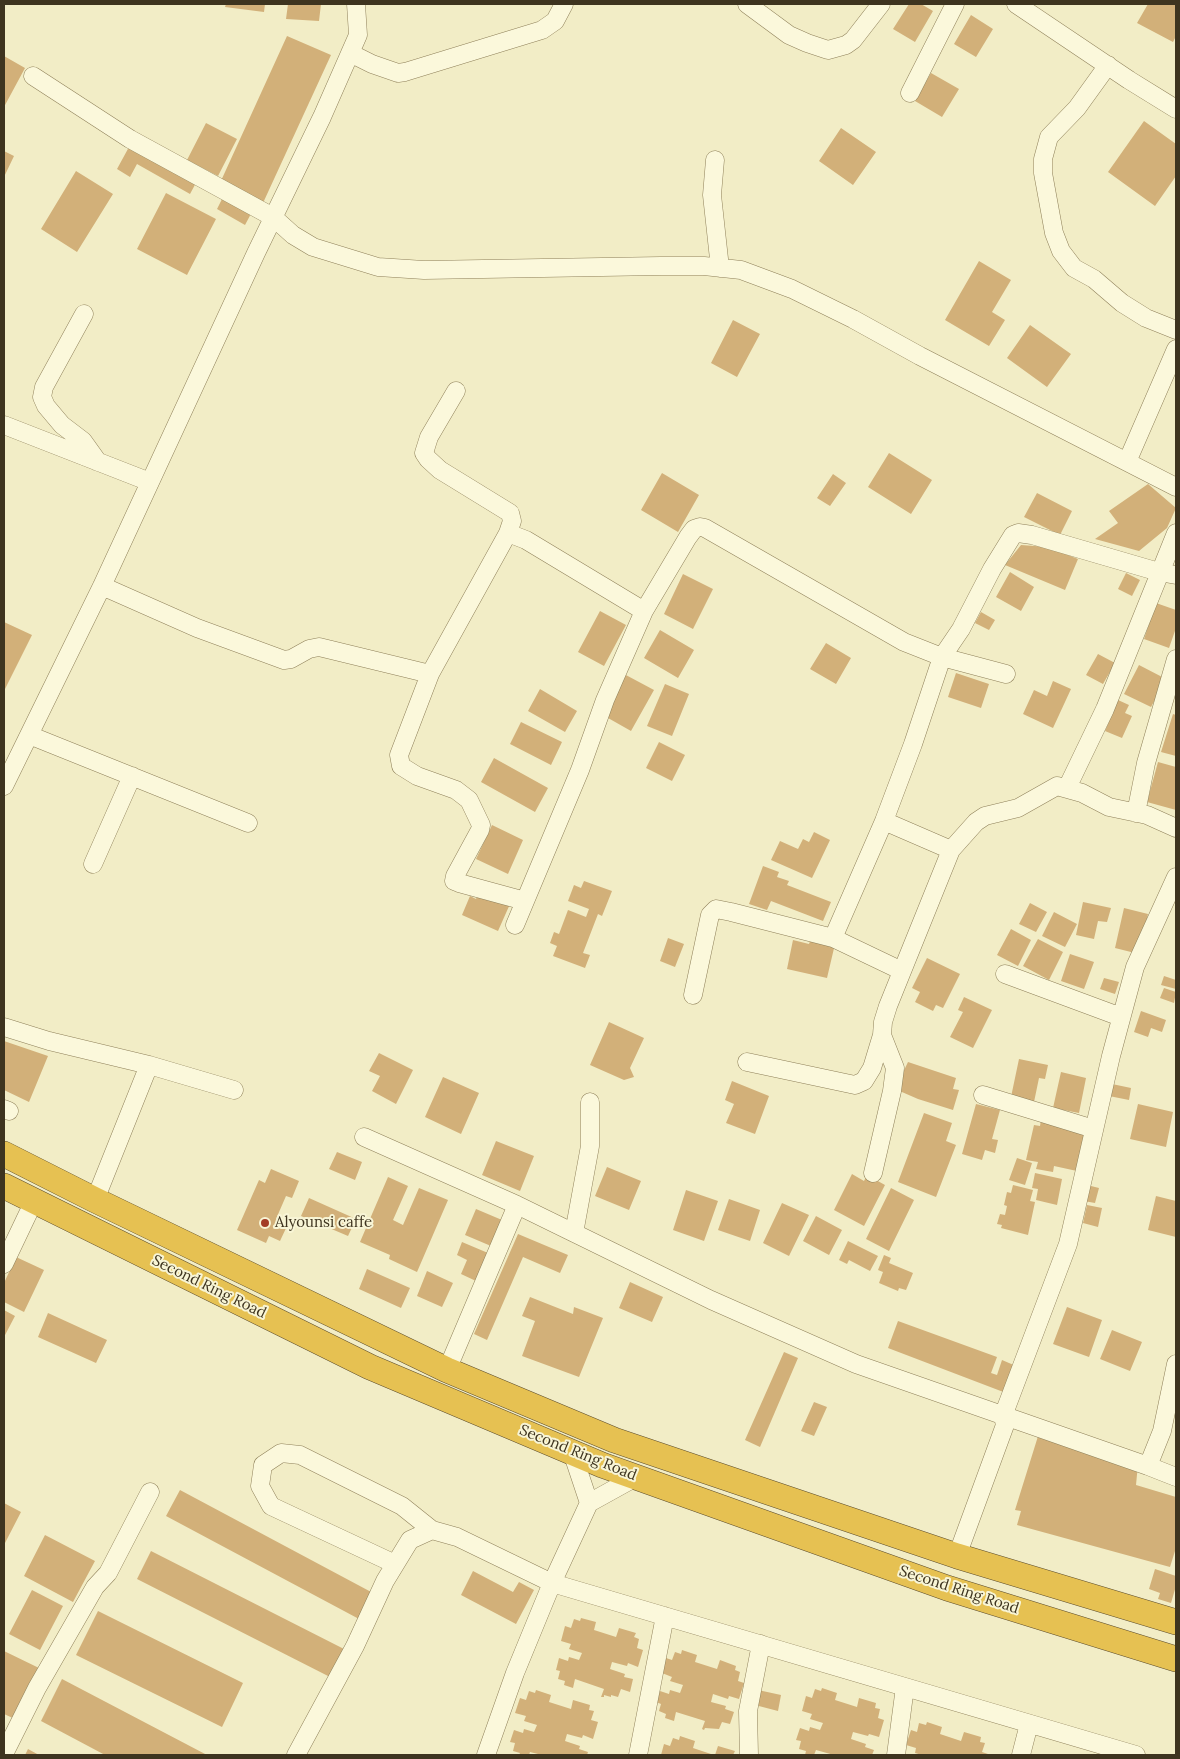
<!DOCTYPE html>
<html>
<head>
<meta charset="utf-8">
<style>
	body { margin:0 }
	#map { position:relative; width:1180px; height:1759px; overflow:hidden; background:#f2edc6; font-family:Lora,serif }
	canvas { display:block }
	.frame { position:absolute; inset:0; border:5px solid #3e341f; pointer-events:none }
</style>
</head>
<body>
<div id="map">
<canvas width="1180" height="1759"></canvas>
<div class="frame"></div>
</div>
<script>
const ctx = document.querySelector('canvas').getContext('2d');
ctx.lineJoin = 'round';
function fill(path, color) { ctx.fillStyle = color; ctx.fill(path, 'evenodd'); }
const toPath = rows => new Path2D(rows.map(r => 'M' + r).join(''));
function strokePath(path, color, width, dash) { ctx.strokeStyle = color; ctx.lineWidth = width; ctx.lineCap = dash ? 'butt' : 'round'; ctx.setLineDash(dash || []); ctx.stroke(path); }
function drawText(font, color, halo, rows, align = 'center') {
  ctx.font = font + ' Lora,serif'; ctx.lineWidth = 4; ctx.setLineDash([]); ctx.textBaseline = 'middle'; ctx.strokeStyle = halo; ctx.fillStyle = color; for (const [text, x, y, turn = 0] of rows) {
    ctx.save(); ctx.translate(x, y); ctx.rotate((+turn || 0) * Math.PI / 180); ctx.textAlign = isNaN(turn) ? turn : align; if (halo) ctx.strokeText(text, 0, 0); ctx.fillText(text, 0, 0); ctx.restore();
  }
}
fill(toPath([
	[226,4,265,4,264,12,225,7],
	[288,4,321,4,319,21,286,19],
	[909,4,921,4,933,11,915,42,893,29],
	[1148,4,1174,4,1176,5,1176,36,1173,42,1137,23],
	[971,15,993,29,976,57,954,44],
	[287,36,331,55,263,203,220,183],
	[4,56,25,68,4,107],
	[931,73,959,89,942,117,915,101],
	[1144,121,1176,144,1176,176,1155,206,1108,172],
	[206,123,237,139,218,176,187,160],
	[841,128,876,152,853,185,819,161],
	[129,147,197,181,190,194,137,164,130,177,117,169],
	[4,151,14,156,4,177],
	[76,171,113,194,77,252,41,229],
	[166,193,216,219,187,275,137,249],
	[224,195,253,210,245,225,217,209],
	[979,261,1011,280,992,312,1005,320,989,346,945,320],
	[733,320,760,334,737,377,711,363],
	[1030,325,1071,354,1047,387,1007,358],
	[889,453,932,480,911,514,868,487],
	[662,473,699,495,678,532,641,510],
	[833,474,846,483,830,506,817,498],
	[1148,484,1176,508,1167,528,1139,551,1095,539,1118,523,1109,511],
	[1037,493,1072,511,1060,535,1024,517],
	[1021,545,1048,547,1078,559,1065,590,1005,565],
	[1010,572,1034,587,1021,611,996,597],
	[1126,573,1140,580,1132,596,1118,589],
	[683,574,713,589,693,629,664,614],
	[1156,603,1176,610,1176,628,1169,648,1144,639],
	[600,611,626,625,604,666,578,652],
	[981,612,995,620,989,630,975,623],
	[4,622,32,635,4,691],
	[660,630,694,650,678,678,644,658],
	[826,643,851,658,836,684,810,669],
	[1098,654,1115,663,1103,684,1086,675],
	[1139,665,1166,679,1151,707,1124,694],
	[956,673,989,684,981,708,948,697],
	[624,674,654,690,631,731,601,714],
	[1053,681,1071,689,1053,728,1023,714,1034,690,1047,696],
	[665,684,689,694,672,736,647,726],
	[540,689,577,711,565,732,528,711],
	[1118,700,1129,705,1125,713,1132,716,1122,738,1105,731],
	[1173,714,1176,715,1176,756,1161,752],
	[521,722,562,742,551,765,510,744],
	[659,742,685,755,672,781,646,768],
	[494,758,548,788,535,812,481,782],
	[1158,762,1176,767,1176,810,1147,802],
	[492,825,523,840,508,874,476,859],
	[814,832,830,840,812,878,771,860,780,841,798,849,803,839,809,842],
	[763,866,779,872,777,877,789,881,787,885,831,902,823,921,771,901,767,910,749,904],
	[584,881,612,891,602,916,598,914,583,953,590,955,585,968,553,956,557,946,550,943,554,932,559,934,568,910,586,917,589,909,568,901,574,885,581,888],
	[480,890,510,904,498,931,462,915,470,896,476,899],
	[1083,902,1111,908,1107,922,1098,921,1094,939,1076,935],
	[1030,903,1047,912,1036,932,1019,924],
	[1124,908,1148,914,1139,954,1115,948],
	[1054,912,1077,924,1065,947,1042,936],
	[1011,929,1031,940,1018,966,997,955],
	[668,938,684,944,675,967,660,961],
	[811,938,835,944,827,978,787,969,793,940,809,944],
	[1038,939,1063,952,1049,980,1023,966],
	[1070,954,1094,962,1084,989,1061,981],
	[927,958,960,974,943,1008,936,1005,933,1011,915,1002,920,992,912,988],
	[1164,976,1176,980,1176,989,1161,985],
	[1104,978,1119,982,1115,994,1100,989],
	[1164,988,1176,992,1174,1003,1160,998],
	[964,997,992,1010,973,1048,950,1037,963,1012,958,1010],
	[1141,1011,1166,1020,1162,1032,1151,1028,1148,1037,1134,1032],
	[609,1022,644,1038,630,1068,634,1077,624,1080,590,1065],
	[4,1041,48,1056,29,1102,4,1090],
	[379,1053,413,1070,396,1104,372,1091,380,1076,369,1071],
	[1019,1059,1048,1065,1045,1079,1039,1078,1034,1102,1011,1097],
	[908,1062,956,1078,953,1089,959,1090,953,1110,918,1099,895,1089],
	[1061,1072,1086,1078,1079,1113,1053,1108],
	[443,1077,479,1093,461,1134,425,1117],
	[732,1081,769,1096,755,1134,726,1123,734,1104,725,1100],
	[1112,1084,1131,1088,1129,1100,1109,1096],
	[976,1104,1000,1110,992,1139,998,1140,995,1153,985,1150,982,1160,962,1154],
	[1138,1104,1173,1112,1166,1147,1130,1139],
	[924,1113,952,1123,946,1141,956,1145,936,1197,898,1182],
	[1041,1120,1086,1129,1077,1171,1054,1166,1053,1172,1036,1169,1038,1162,1026,1160,1034,1125,1040,1126],
	[496,1141,534,1156,520,1191,482,1175],
	[337,1152,362,1162,355,1180,329,1169],
	[1017,1158,1032,1163,1025,1185,1009,1180],
	[607,1167,641,1181,629,1210,595,1196],
	[271,1169,299,1181,292,1198,286,1196,276,1219,288,1224,280,1241,269,1236,266,1243,237,1230,259,1180,265,1183],
	[1035,1173,1062,1179,1057,1205,1036,1200,1038,1189,1032,1188],
	[852,1174,864,1181,867,1175,885,1185,864,1226,834,1210],
	[388,1177,408,1186,393,1220,403,1225,419,1188,448,1200,417,1272,389,1259,390,1255,360,1242],
	[1013,1185,1033,1190,1030,1201,1035,1202,1028,1235,1001,1228,1002,1225,997,1224,1000,1214,1005,1215,1007,1206,1004,1205,1007,1192,1011,1193],
	[1087,1185,1099,1188,1095,1203,1084,1201],
	[891,1188,914,1200,889,1251,866,1239],
	[686,1190,718,1201,704,1241,673,1230],
	[1156,1196,1176,1201,1176,1237,1148,1230],
	[309,1198,356,1219,348,1236,301,1216],
	[729,1199,760,1210,750,1241,718,1230],
	[782,1203,809,1215,789,1256,763,1243],
	[1087,1205,1102,1208,1098,1227,1083,1223],
	[476,1209,502,1220,491,1246,465,1235],
	[816,1216,842,1230,829,1255,803,1241],
	[518,1234,568,1255,560,1273,523,1257,487,1340,474,1334],
	[848,1241,878,1256,870,1271,849,1260,847,1264,839,1260],
	[462,1242,488,1253,476,1281,461,1274,467,1260,457,1255],
	[884,1255,891,1258,889,1263,913,1273,906,1290,899,1288,898,1291,879,1283,883,1272,878,1270],
	[16,1257,44,1270,24,1312,4,1302,4,1283],
	[367,1269,410,1288,401,1308,359,1289],
	[427,1271,453,1283,442,1307,417,1296],
	[630,1282,663,1297,652,1322,619,1308],
	[530,1297,573,1314,574,1307,603,1318,579,1377,522,1356,535,1321,522,1316],
	[1067,1307,1102,1320,1089,1357,1053,1344],
	[4,1310,15,1316,4,1337],
	[48,1313,107,1340,96,1363,38,1337],
	[898,1321,997,1357,991,1373,997,1375,1002,1360,1016,1366,1006,1393,888,1348],
	[1112,1330,1142,1342,1130,1371,1100,1359],
	[784,1352,798,1358,760,1447,745,1440],
	[814,1402,827,1407,814,1436,801,1431],
	[1039,1433,1138,1464,1136,1485,1176,1497,1176,1552,1175,1551,1170,1567,1017,1525,1021,1511,1015,1510],
	[180,1490,373,1593,359,1619,166,1516],
	[4,1503,21,1512,5,1543,4,1542],
	[45,1535,95,1561,73,1602,24,1576],
	[151,1551,344,1649,330,1677,137,1579],
	[1155,1569,1176,1576,1176,1586,1171,1603,1158,1599,1160,1593,1149,1589],
	[473,1571,513,1592,519,1582,534,1590,516,1624,461,1595],
	[32,1590,63,1606,40,1650,9,1634],
	[98,1611,243,1683,222,1727,76,1655],
	[581,1618,596,1622,594,1630,616,1637,619,1628,636,1633,634,1637,639,1639,637,1648,643,1650,638,1667,628,1663,627,1666,612,1662,610,1669,625,1674,624,1677,633,1679,630,1692,621,1689,618,1697,611,1695,611,1697,604,1695,604,1697,601,1697,604,1689,575,1679,573,1688,564,1685,565,1681,558,1679,560,1671,556,1670,559,1658,568,1661,569,1657,579,1660,582,1653,569,1649,571,1644,561,1641,565,1626,571,1628,574,1619,580,1621],
	[682,1650,697,1655,695,1662,717,1669,720,1660,736,1666,735,1670,740,1672,738,1681,744,1683,739,1699,729,1696,728,1699,713,1694,711,1702,726,1706,725,1709,734,1712,730,1724,722,1722,719,1729,705,1728,704,1730,702,1729,705,1721,676,1712,674,1721,665,1718,666,1714,659,1711,661,1704,656,1702,660,1691,669,1694,670,1690,680,1693,683,1685,670,1681,672,1677,662,1673,666,1658,672,1660,675,1652,681,1654],
	[4,1651,39,1668,15,1719,4,1714],
	[62,1679,207,1755,105,1755,41,1721],
	[822,1688,837,1693,835,1700,857,1707,859,1698,876,1703,875,1708,880,1709,878,1718,884,1720,879,1737,869,1734,868,1736,853,1732,851,1739,866,1744,865,1747,874,1750,872,1755,834,1755,816,1750,814,1755,805,1755,806,1751,799,1749,801,1741,796,1740,800,1728,809,1731,810,1727,820,1730,823,1723,810,1719,812,1714,802,1711,806,1696,812,1698,815,1689,821,1691],
	[536,1690,551,1695,549,1702,571,1709,573,1700,590,1705,589,1710,594,1711,591,1720,598,1722,593,1739,583,1735,582,1738,567,1734,565,1741,580,1746,579,1749,588,1752,587,1755,542,1755,530,1752,529,1755,519,1755,520,1753,513,1751,515,1743,510,1742,514,1730,523,1733,524,1729,534,1732,537,1725,524,1721,526,1716,515,1713,520,1698,526,1700,529,1691,535,1693],
	[758,1690,781,1695,778,1711,755,1705],
	[927,1722,942,1727,940,1734,961,1741,964,1732,981,1737,980,1742,985,1743,982,1752,991,1755,922,1755,915,1753,916,1748,906,1745,911,1730,917,1732,919,1723,926,1725],
	[680,1736,695,1741,693,1748,714,1755,661,1755,664,1744,670,1746,673,1738,679,1740],
	[718,1746,735,1751,733,1755,715,1755],
	[28,1749,39,1755,25,1755]
]), '#d2b079');
const minor = toPath([
	[747,4,789,35,807,43,828,50,846,45,853,40,881,4],
	[1016,4,1129,80,1176,109],
	[350,53,372,64,398,73,405,72,542,30,555,21,564,4],
	[1108,65,1077,108,1049,137,1043,159,1043,173,1054,233,1061,251,1074,268,1094,279,1122,303,1146,318,1176,330],
	[33,76,130,139,273,217,293,235,313,247,378,267,424,270,661,266,704,266,741,270,792,289,853,319,920,356,1176,487],
	[910,93,955,4],
	[715,160,712,195,720,268],
	[84,314,44,387,42,397,46,406,62,425,83,441,98,462],
	[4,425,150,482],
	[1127,462,1176,349],
	[508,533,526,540,644,611],
	[102,586,197,628,284,660,291,659,309,649,319,647,430,674,508,533,512,521,510,513,440,470,428,459,424,453,429,437,456,391],
	[430,674,399,755,401,766,417,776,456,790,469,800,481,825,480,830,455,876,454,881,459,883,525,901],
	[29,735,248,823],
	[4,786,102,586,256,253,322,117,358,35,356,4],
	[1067,788,1105,709,1176,533],
	[1136,813,1146,763,1176,659],
	[884,821,951,850,976,822,985,816,1018,808,1057,786,1082,793,1109,807,1147,815,1176,828],
	[93,864,132,776],
	[515,925,580,770,605,700,644,611,688,537,694,529,700,527,705,528,904,642,942,657,1006,674],
	[833,938,902,971],
	[1005,974,1121,1017],
	[693,995,710,915,716,909,731,912,833,938,884,821,913,744,942,657,961,629,992,569,1013,535,1018,533,1032,535,1159,572,1176,575],
	[4,1027,49,1041,149,1065,234,1090],
	[747,1062,855,1085,864,1081,872,1068,882,1035,883,1022,888,1006,951,850],
	[983,1095,1094,1129],
	[4,1109,9,1111],
	[364,1137,517,1205,711,1300,856,1364,1148,1466,1176,1477],
	[873,1173,892,1091,895,1068,882,1035],
	[95,1200,149,1065],
	[574,1233,590,1146,590,1102],
	[4,1264,34,1201],
	[447,1370,517,1205],
	[572,1452,589,1503],
	[1148,1466,1162,1431,1176,1364],
	[957,1556,1005,1425,1003,1416,1068,1244,1111,1056,1135,967,1176,877],
	[395,1564,271,1506,260,1486,263,1465,281,1453,300,1455,402,1506,432,1530],
	[4,1754,37,1688,95,1587,108,1573,150,1492],
	[296,1755,355,1646,385,1581,410,1540,432,1530,457,1537,552,1583,1136,1755],
	[486,1755,515,1673,552,1583,589,1503,636,1477],
	[638,1755,665,1616],
	[749,1755,748,1711,761,1644],
	[896,1755,905,1687],
	[1021,1755,1029,1724]
]);
const highway = toPath([
	[4,1154,95,1200,447,1370,614,1440,957,1556,1176,1622],
	[4,1186,370,1367,602,1465,947,1588,1176,1659]
]);
strokePath(minor, '#8f805a', 19);
strokePath(highway, '#5d4d2e', 26);
strokePath(minor, '#fbf8db', 18);
strokePath(highway, '#e6c152', 25);
for (const [x, y, r, color] of [
	[265,1223,5,"#a33c25"]
]) { const dot = new Path2D(); dot.arc(x, y, r, 0, 2 * Math.PI); ctx.fillStyle = color; ctx.fill(dot); strokePath(dot, '#f8f5d6', 2); }
drawText('15px', '#3e341f', '#f8f5d6', [
	["Alyounsi caffe",275,1223]
], 'left');
drawText('15px', '#3e341f', '#f8f5d6', [
	["Second Ring Road",209,1287,26],
	["Second Ring Road",578,1453,22],
	["Second Ring Road",959,1590,18]
]);
</script>
</body>
</html>
